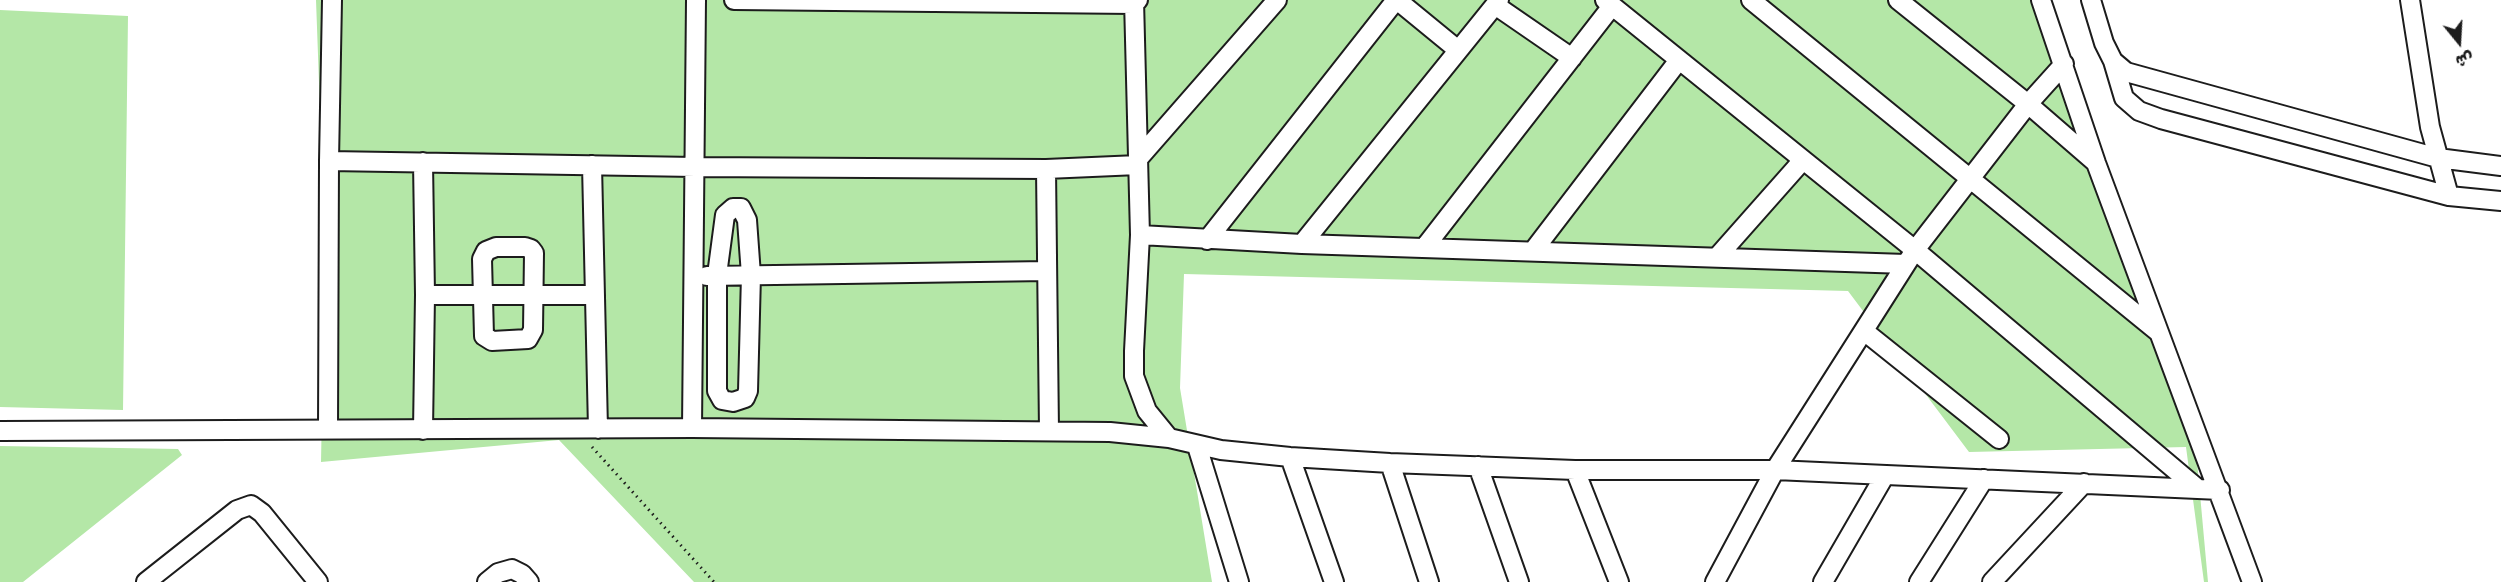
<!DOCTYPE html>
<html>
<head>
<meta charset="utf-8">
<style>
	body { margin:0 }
	#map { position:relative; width:2501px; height:582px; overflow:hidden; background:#fff; font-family:Pangolin,"Playpen Sans Arabic",sans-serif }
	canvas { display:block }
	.north { position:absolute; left:2429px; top:12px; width:60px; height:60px; -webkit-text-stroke:4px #fff; paint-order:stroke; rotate:162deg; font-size:16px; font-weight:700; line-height:24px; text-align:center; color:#1c1c1c }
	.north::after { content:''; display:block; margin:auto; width:21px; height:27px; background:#1c1c1c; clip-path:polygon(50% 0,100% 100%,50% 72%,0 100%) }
</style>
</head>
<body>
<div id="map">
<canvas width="2501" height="582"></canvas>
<div class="north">ش</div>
</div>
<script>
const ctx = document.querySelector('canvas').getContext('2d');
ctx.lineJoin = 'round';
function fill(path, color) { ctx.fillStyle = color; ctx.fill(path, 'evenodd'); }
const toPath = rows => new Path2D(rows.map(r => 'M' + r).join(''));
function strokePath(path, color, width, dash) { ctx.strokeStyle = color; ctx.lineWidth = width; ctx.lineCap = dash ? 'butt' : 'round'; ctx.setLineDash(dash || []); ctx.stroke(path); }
fill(toPath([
	[316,0,2037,0,2193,417,2208,582,2204,582,2186,447,1969,452,1848,291,1184,274,1180,388,1212,582,694,582,559,440,321,462,325,248],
	[0,10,128,16,123,410,0,407],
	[0,446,178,449,182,455,23,582,0,582]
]), '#b4e7a7');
const minor = toPath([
	[734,0,1134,4,1138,0],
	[1134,0,1140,235,1134,351,1134,376,1147,411,1169,438],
	[1397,0,1458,50],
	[1605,0,1915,250,2198,489],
	[1751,0,2157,331],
	[1898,0,2028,104,2095,162],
	[2041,0,2096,163,2252,582],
	[2091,0,2104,43,2113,61,2126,72,2438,158,2501,166],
	[2410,0,2430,127,2449,196],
	[1495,5,1572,58],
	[2113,61,2124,98,2139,111,2161,119,2449,196,2501,201],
	[1138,159,1277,0],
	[329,161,695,167,1046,169,1138,165],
	[423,162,425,295,423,430],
	[592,165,598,429],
	[1046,169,1049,431],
	[733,208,741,208,747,220,751,275,748,391,745,398,733,402,722,400,717,391,717,275,725,215,733,208],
	[1140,235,1302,244,1906,264],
	[1207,240,1396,0],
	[1302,244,1499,0],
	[496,247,525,247,531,249,534,253,533,330,528,339,492,341,484,336,482,259,486,251,496,247],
	[1424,248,1612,6],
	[1533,251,1679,60],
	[1718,256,1803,160],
	[707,276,1047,271],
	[425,295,595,295],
	[1864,331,1999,439],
	[692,428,696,0],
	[328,429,329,161,332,0],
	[0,431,692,428,1110,432,1169,438,1221,450,1290,457,1390,463,1575,470,1775,470,2220,490],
	[1197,446,1239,582],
	[1290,457,1334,582],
	[1390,463,1429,582],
	[1478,466,1519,582],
	[1575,470,1619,582],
	[146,582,237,510,251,505,262,513,318,582],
	[487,582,498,573,512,569,522,574,529,582],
	[1715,582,1775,470,1915,250,2028,104,2064,64],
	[1823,582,1885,475],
	[1919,582,1984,479],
	[1992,582,2084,483]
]);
strokePath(minor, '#1c1c1c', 22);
strokePath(toPath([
	[592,447,714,582]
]), '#1c1c1c', 3, [1.5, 4.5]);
strokePath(minor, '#fff', 18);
</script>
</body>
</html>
